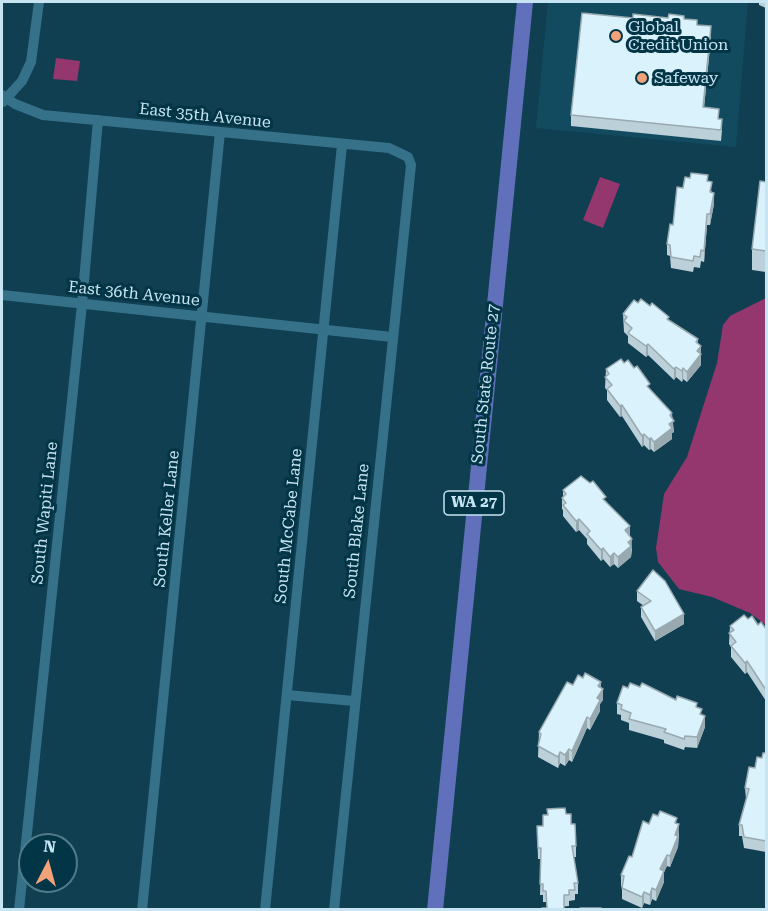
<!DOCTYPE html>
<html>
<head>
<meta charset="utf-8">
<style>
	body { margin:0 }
	#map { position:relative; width:768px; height:911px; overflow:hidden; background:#103f51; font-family:"Roboto Serif",serif }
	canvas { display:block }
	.frame { position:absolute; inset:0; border:3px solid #c7e4f2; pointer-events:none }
	.north { position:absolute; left:18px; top:833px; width:60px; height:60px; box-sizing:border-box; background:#023546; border:2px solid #517b8b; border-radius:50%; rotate:6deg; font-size:16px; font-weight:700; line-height:24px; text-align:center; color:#c7e4f2 }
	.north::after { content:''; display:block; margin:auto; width:21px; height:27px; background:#f1a27b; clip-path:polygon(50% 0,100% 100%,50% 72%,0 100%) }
</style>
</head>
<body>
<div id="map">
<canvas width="768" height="911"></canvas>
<div class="frame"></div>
<div class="north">N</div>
</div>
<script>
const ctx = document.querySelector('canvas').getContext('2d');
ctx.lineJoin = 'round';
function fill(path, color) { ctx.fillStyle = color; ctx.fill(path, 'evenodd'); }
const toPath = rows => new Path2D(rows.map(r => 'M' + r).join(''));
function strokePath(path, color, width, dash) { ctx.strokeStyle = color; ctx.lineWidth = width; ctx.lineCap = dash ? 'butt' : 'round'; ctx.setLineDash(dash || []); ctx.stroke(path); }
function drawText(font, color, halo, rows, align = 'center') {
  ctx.font = font + ' "Roboto Serif",serif'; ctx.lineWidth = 6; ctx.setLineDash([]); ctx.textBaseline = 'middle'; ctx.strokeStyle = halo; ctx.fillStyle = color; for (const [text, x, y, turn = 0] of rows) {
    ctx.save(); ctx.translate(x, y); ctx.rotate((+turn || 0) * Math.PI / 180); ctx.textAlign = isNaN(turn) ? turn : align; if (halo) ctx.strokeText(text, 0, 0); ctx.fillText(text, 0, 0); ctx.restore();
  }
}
fill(toPath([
	[548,2,748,2,736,147,536,128]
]), '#124b5f');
fill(toPath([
	[56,58,80,61,77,81,53,79],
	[600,177,620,184,603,228,583,220],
	[766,298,766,625,750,613,712,597,679,589,658,562,656,548,664,494,687,457,717,363,723,325,730,316]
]), '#93376e');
strokePath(toPath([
	[2,95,15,104,43,115,389,148,408,157,411,165,334,910],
	[3,102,22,81,31,62,39,2],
	[2,295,392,337],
	[287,695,354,701],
	[19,910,82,304,98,120],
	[142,910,220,132],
	[265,910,342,145]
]), '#357189', 10);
strokePath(toPath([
	[435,910,525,2]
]), '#6070ba', 16);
fill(toPath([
	[759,2,766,2,766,8,759,5],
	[633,18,697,25,711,37,704,108,719,119,722,130,721,141,571,126,571,115],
	[708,181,712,193,714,204,710,225,707,225,704,262,701,261,700,268,694,267,693,272,671,268,670,256,667,255,667,244,673,225,683,188],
	[766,182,766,272,752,270,752,249],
	[638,303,669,321,701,346,701,365,687,382,683,379,682,382,676,377,674,380,648,355,646,357,628,343,628,336,624,332,623,314],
	[624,363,650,389,672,419,674,432,672,433,672,439,654,452,651,449,649,450,644,445,642,447,622,416,620,417,607,400,607,390,605,388,606,369],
	[563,490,606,501,630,536,632,550,631,557,618,568,614,564,610,567,603,559,601,561,587,544,587,539,579,530,576,532,563,516,563,510,562,509,562,498,563,497],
	[637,591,684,624,655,641,641,617,641,607,644,606,637,601],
	[748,619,766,629,766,701,747,672,745,674,731,657,731,647,729,644,730,626],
	[573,685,601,688,603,700,600,704,600,711,590,730,587,728,572,762,569,760,565,766,560,763,558,768,538,757,539,732],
	[628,688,676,700,697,707,702,715,705,727,697,748,685,747,684,750,664,743,664,740,629,730,629,723,621,720,621,715,617,714,617,703],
	[755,768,766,847,766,852,744,848,742,836,739,836,739,825,746,799,745,788],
	[566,814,571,824,576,846,576,857,574,857,578,883,578,894,575,894,575,900,569,901,569,906,547,908,546,902,543,902,543,895,540,895,541,859,538,859,537,826,543,826,543,815],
	[677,823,679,835,678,847,670,867,667,866,664,872,664,882,656,901,652,899,650,905,644,903,642,908,622,899,622,887,621,886,621,875,632,857,649,824]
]), '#bbd0d9');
fill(toPath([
	[711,26,711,37,703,118,703,107],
	[714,193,714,204,710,225,710,214],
	[707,214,707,225,704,262,704,251],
	[698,339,698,350,701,346,701,365,687,382,687,372,696,342],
	[648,344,648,355,646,357,646,346],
	[676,367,676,377,674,380,674,369],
	[683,368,683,379,682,382,682,371],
	[622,405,622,416,620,417,620,406],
	[672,413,674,432,672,433,672,439,654,452,654,442,670,415],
	[644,434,644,445,642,447,642,436],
	[651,438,651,449,649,450,649,439],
	[579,519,579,530,576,532,576,521],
	[630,526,630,537,625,530],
	[632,539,631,557,618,568,618,557,628,542],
	[603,548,603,559,601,561,601,550],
	[614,553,614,564,610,567,610,557],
	[684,614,684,624,655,641,655,631],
	[747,661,747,672,745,674,745,663],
	[601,682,601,692,603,689,603,700,600,704,600,711,590,730,590,719,598,686],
	[705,716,705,727,697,748,697,737],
	[587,717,587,728,572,762,572,751],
	[569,749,569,760,565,766,565,755],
	[560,752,560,763,558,768,558,757],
	[679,824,678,847,670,867,670,856,675,835],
	[667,855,667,866,664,872,664,882,656,901,656,890,660,869],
	[652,888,652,899,650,905,650,895],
	[644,892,644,903,642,908,642,897]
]), '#99a9b0');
const building = toPath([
	[582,13,633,18,633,14,668,18,669,14,684,16,684,19,697,20,697,25,711,26,703,107,719,109,718,119,722,119,721,130,571,115,582,13],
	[691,173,708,175,707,181,712,182,710,192,714,193,710,214,707,214,704,251,701,250,700,257,694,256,693,261,671,257,670,245,667,244,670,224,673,225,677,187,683,188,685,177,690,178,691,173],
	[760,181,766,182,766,251,752,249,760,181],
	[641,299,650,306,652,303,669,317,667,319,698,339,696,342,701,346,697,351,701,354,687,372,683,368,682,371,676,367,674,369,648,344,646,346,628,333,632,328,624,321,627,317,623,314,634,300,638,303,641,299],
	[621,359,624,363,628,360,634,368,637,366,650,384,647,386,672,413,670,415,674,421,669,424,672,428,654,442,651,438,649,439,644,434,642,436,622,405,620,406,607,389,612,385,605,377,609,374,606,369,621,359],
	[581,476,590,483,593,481,606,497,603,499,630,526,625,530,632,539,628,542,631,546,618,557,614,553,610,557,603,548,601,550,587,534,590,531,579,519,576,521,563,505,566,503,562,498,566,494,563,490,581,476],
	[653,570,665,581,684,614,655,631,641,607,651,601,637,591,653,570],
	[744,615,748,619,752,616,758,625,761,622,766,629,766,690,747,661,745,663,731,646,736,642,729,633,734,630,730,626,744,615],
	[585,673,601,682,598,686,603,689,597,698,600,700,590,719,587,717,572,751,569,749,565,755,560,752,558,757,538,746,541,734,539,732,567,682,573,685,578,675,583,678,585,673],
	[630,683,640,687,642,683,676,700,677,696,697,703,696,707,702,709,700,714,705,716,697,737,685,736,684,739,664,732,666,729,629,719,631,713,621,709,622,705,617,703,623,686,628,688,630,683],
	[763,753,766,753,766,841,744,837,742,825,739,825,749,789,745,788,749,767,755,768,757,757,762,758,763,753],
	[565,808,566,814,571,814,571,824,575,824,576,846,572,846,578,883,574,883,575,890,569,890,569,895,564,895,564,909,542,909,542,908,547,908,546,891,543,891,543,884,540,884,541,848,538,848,537,826,543,826,543,815,548,815,547,809,565,808],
	[660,811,677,818,675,823,679,824,675,835,678,836,670,856,667,855,660,869,664,871,656,890,652,888,650,895,644,892,642,897,622,888,624,876,621,875,629,856,632,857,643,821,649,824,653,814,658,816,660,811],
	[580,908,601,908,601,909,580,909,580,908]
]);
fill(building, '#daf2fc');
strokePath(building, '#99a9b0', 1.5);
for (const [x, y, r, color] of [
	[616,36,6,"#f1a27b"],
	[642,78,6,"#f1a27b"]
]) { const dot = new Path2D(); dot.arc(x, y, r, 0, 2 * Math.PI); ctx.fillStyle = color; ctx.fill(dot); strokePath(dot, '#023546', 2); }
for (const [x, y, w] of [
	[474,503,60]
]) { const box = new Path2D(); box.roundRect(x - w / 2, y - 12, w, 24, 4.5); ctx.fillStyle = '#023546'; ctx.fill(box); strokePath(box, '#c7e4f2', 1.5); }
drawText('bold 15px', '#c7e4f2', null, [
	["WA 27",474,503]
]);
drawText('16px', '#c7e4f2', '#023546', [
	["Global",628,27],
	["Credit Union",628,45],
	["Safeway",654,78]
], 'left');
drawText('16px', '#c7e4f2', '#023546', [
	["East 35th Avenue",205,116,6],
	["East 36th Avenue",134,294,6],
	["South State Route 27",486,384,-84],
	["South Wapiti Lane",45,513,-84],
	["South Keller Lane",167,519,-84],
	["South McCabe Lane",289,526,-84],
	["South Blake Lane",357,531,-84]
]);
</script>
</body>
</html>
